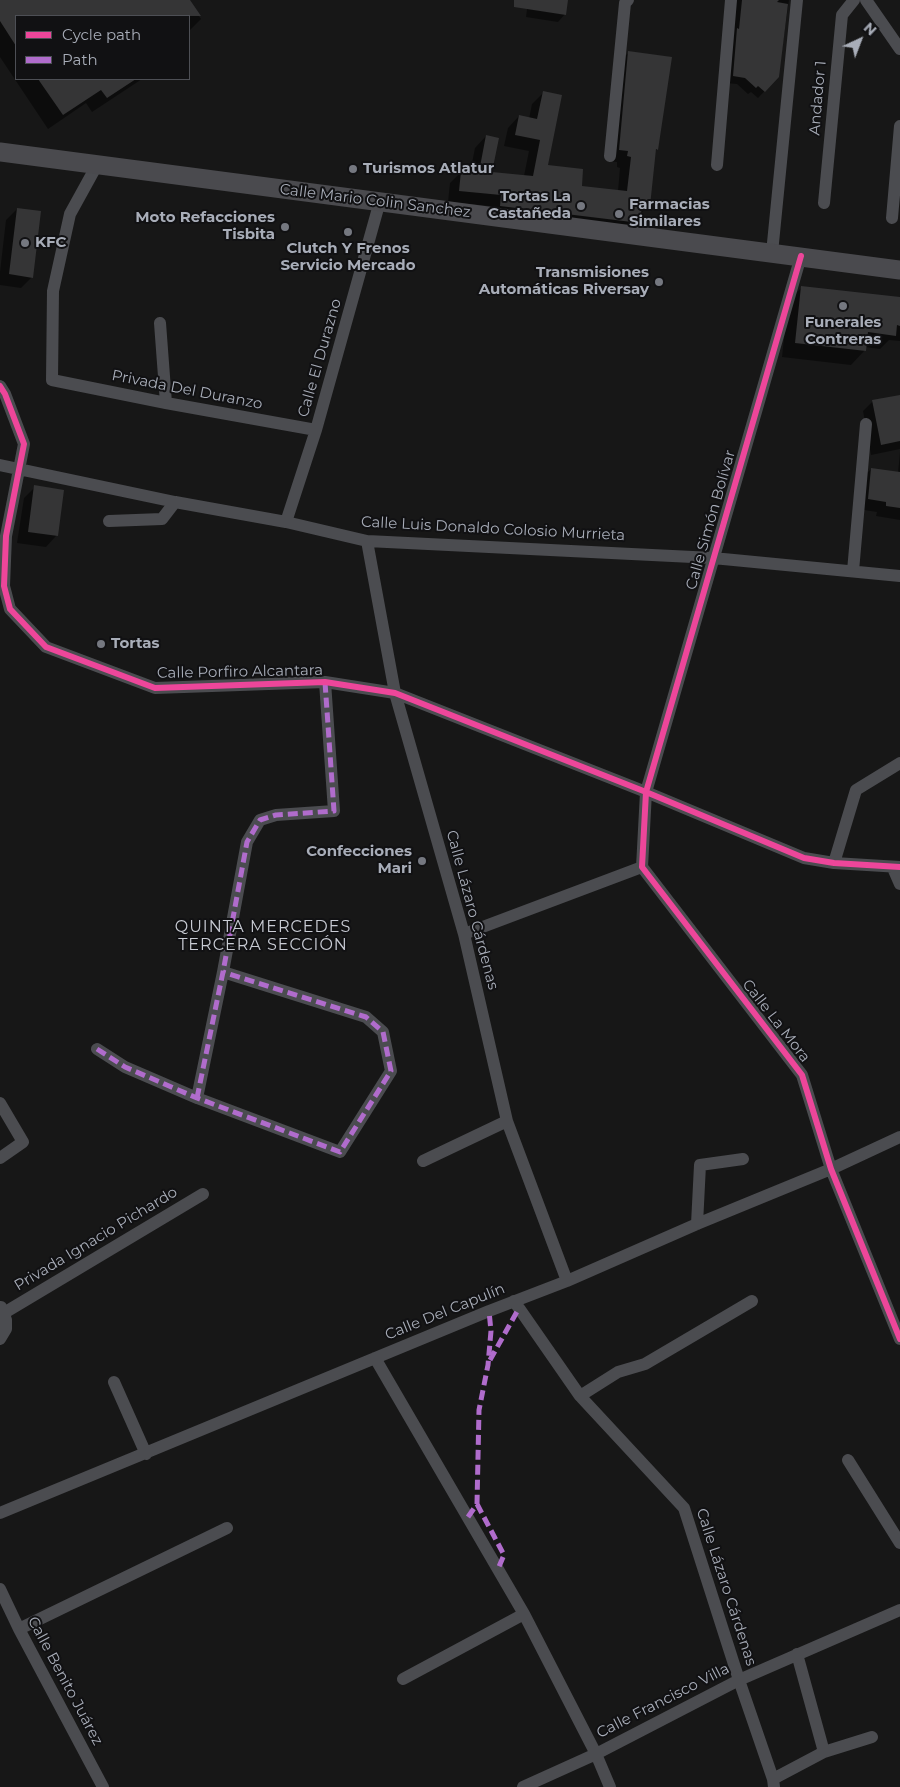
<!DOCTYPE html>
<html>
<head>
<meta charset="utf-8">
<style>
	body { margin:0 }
	#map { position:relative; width:900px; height:1787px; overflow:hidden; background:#171717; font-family:Montserrat,sans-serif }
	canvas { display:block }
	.legend { position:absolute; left:15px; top:15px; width:175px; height:65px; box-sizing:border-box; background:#111113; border:1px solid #4d4f55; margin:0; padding:6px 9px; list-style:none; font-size:15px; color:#a8adb8 }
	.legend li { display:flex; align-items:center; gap:10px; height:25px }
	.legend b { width:25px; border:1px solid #4d4f55 }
	.north { position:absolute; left:835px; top:15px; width:50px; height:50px; -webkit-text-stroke:4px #111113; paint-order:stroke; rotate:43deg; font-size:14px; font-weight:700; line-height:20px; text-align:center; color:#a8adb8 }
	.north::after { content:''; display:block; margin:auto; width:18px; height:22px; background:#a8adb8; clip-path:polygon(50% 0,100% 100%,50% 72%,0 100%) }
</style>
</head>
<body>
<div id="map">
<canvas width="900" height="1787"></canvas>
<ul class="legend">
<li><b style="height:6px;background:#ed469a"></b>Cycle path</li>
<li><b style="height:6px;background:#b06ccc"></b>Path</li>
</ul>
<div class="north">N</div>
</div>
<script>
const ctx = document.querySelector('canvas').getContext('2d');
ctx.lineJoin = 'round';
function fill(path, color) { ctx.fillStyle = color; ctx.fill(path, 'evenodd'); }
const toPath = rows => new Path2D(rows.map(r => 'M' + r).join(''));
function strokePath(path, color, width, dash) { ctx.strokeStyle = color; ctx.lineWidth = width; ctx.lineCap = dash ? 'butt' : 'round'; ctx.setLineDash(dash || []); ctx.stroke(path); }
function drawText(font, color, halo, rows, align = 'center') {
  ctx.font = font + ' Montserrat,sans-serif'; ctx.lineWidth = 4; ctx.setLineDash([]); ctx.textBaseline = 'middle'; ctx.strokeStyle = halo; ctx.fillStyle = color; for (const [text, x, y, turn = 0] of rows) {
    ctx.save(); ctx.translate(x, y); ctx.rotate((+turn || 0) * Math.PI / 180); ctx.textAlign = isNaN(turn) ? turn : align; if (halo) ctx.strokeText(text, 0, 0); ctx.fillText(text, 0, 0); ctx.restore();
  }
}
fill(toPath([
	[0,0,188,0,201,19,189,31,189,16,16,16,16,79,142,79,92,112,86,103,48,129,0,57],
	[530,0,567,0,565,14,558,22,526,17,528,2],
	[736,0,789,0,778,77,758,98,751,92,748,94,737,84,726,83],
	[629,52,657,149,655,152,649,206,640,214,639,223,628,234,489,217,490,206,448,202,450,183,461,172,470,173,475,148,486,136,491,173,524,176,529,151,504,146,508,128,519,116,529,119,532,104,543,93,547,166,580,187,618,191,620,168,617,167,617,162,608,161,618,64],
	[17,209,32,277,21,288,0,285,0,272,6,220],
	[802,287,900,299,900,341,889,340,880,349,865,347,865,350,851,365,782,357,788,301],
	[900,396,900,449,871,455,863,411,873,401],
	[900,452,900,520,876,516,877,512,858,509,861,479,871,469,898,473],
	[35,487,63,491,56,536,46,547,17,543,24,498]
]), '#0007');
fill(toPath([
	[0,0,190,0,201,16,16,16,16,46,0,21],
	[514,0,568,0,566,15,514,7],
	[742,0,779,0,777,2,788,4,779,77,765,92,758,86,756,88,745,78,733,76,737,28,739,29],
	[628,51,672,57,658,150,656,149,650,206,642,206,640,223,500,206,501,195,459,191,461,171,479,172,486,135,499,138,492,172,533,176,540,140,515,135,519,115,537,119,543,91,562,95,548,165,583,169,582,186,627,191,631,157,627,156,628,151,619,150],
	[38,79,136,79,107,98,101,90,63,115],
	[17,208,41,211,33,278,9,274],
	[801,286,900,297,900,326,897,325,896,336,868,332,866,351,795,343],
	[900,395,900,441,881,445,872,400],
	[871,468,900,472,900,508,886,506,886,502,868,499],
	[34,485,64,490,58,536,28,532]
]), '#353536');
strokePath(toPath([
	[866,0,900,49],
	[610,156,625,3,628,0],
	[97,165,70,214,53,291,52,380,166,403,316,430],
	[717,165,731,0],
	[824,203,842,15,854,0],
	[892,218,900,126],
	[772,253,797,0],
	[801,256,646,792,642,867,802,1075,831,1169,900,1339],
	[160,323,166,403],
	[0,386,5,394,24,444,6,536,4,586,10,609,46,647,155,688,325,682,395,693,646,792,804,858,834,863,900,867],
	[0,465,175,502,286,522,367,541,713,558,900,576],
	[109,521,162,519,175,502],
	[286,522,316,430,380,201],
	[367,541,395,693,464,934,507,1121,567,1281],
	[853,571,866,424],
	[834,863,856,790,900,763],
	[893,868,900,884],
	[464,934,642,867],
	[97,1049,125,1067,197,1098,340,1152,391,1071,383,1032,366,1017,223,972],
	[197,1098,223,972,247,842,260,820,276,815,334,811,325,682],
	[0,1103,23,1142,0,1158],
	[423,1161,507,1121],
	[697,1224,700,1165,743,1159],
	[514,1301,580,1396,684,1508,739,1680,773,1779,774,1787],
	[4,1313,203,1194],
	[0,1339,6,1329,6,1320,1,1307],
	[375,1358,524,1614,596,1754,610,1787],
	[114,1382,146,1454],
	[580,1396,618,1372,645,1364,752,1301],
	[848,1460,900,1543],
	[0,1513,489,1311,567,1281,697,1224,831,1169,900,1137],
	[0,1589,19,1629,103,1787],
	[19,1629,227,1528],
	[797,1654,824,1752],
	[403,1679,524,1614],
	[773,1779,824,1752,872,1737],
	[523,1787,596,1754,739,1680,900,1610]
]), '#4b4c50', 12);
strokePath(toPath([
	[0,152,900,270]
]), '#4a4a4e', 19);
strokePath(toPath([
	[97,1049,125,1067,197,1098,340,1152,391,1071,383,1032,366,1017,223,972],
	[197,1098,223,972,247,842,260,820,276,815,334,811,325,682],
	[490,1360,519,1308],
	[477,1504,504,1555,498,1569],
	[468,1517,477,1504,479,1410,488,1365,491,1331,489,1311]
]), '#b06ccc', 5, [10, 5]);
strokePath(toPath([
	[801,256,646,792,642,867,802,1075,831,1169,900,1339],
	[0,386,5,394,24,444,6,536,4,586,10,609,46,647,155,688,325,682,395,693,646,792,804,858,834,863,900,867]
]), '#ed469a', 6);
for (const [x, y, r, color] of [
	[353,169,5,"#757880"],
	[581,206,5,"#757880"],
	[619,214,5,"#757880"],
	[285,227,5,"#757880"],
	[348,232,5,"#757880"],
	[25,243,5,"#757880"],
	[659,282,5,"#757880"],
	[843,306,5,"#757880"],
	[101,644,5,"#757880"],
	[422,861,5,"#757880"]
]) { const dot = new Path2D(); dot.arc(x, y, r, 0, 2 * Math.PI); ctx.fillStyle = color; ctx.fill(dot); strokePath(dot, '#111113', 2); }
drawText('15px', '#a8adb8', '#111113', [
	["Andador 1",818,98,-85],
	["Calle Mario Colin Sanchez",375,201,7],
	["Calle El Durazno",320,358,-74],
	["Privada Del Duranzo",187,390,11],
	["Calle Simón Bolívar",711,520,-74],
	["Calle Luis Donaldo Colosio Murrieta",493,529,3],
	["Calle Porfiro Alcantara",240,672,-1],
	["Calle Lázaro Cárdenas",472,910,75],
	["Calle La Mora",776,1021,52],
	["Privada Ignacio Pichardo",96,1239,-31],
	["Calle Del Capulín",445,1312,-22],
	["Calle Lázaro Cárdenas",726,1587,72],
	["Calle Benito Juárez",65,1681,62],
	["Calle Francisco Villa",663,1701,-27]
]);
drawText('bold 15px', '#a8adb8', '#111113', [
	["Turismos Atlatur",363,169],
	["Tortas La",571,197,"right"],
	["Castañeda",571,214,"right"],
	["Farmacias",629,205],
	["Similares",629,222],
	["Moto Refacciones",275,218,"right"],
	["Tisbita",275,235,"right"],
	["KFC",35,243],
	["Clutch Y Frenos",348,249,"center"],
	["Servicio Mercado",348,266,"center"],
	["Transmisiones",649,273,"right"],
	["Automáticas Riversay",649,290,"right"],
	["Funerales",843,323,"center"],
	["Contreras",843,340,"center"],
	["Tortas",111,644],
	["Confecciones",412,852,"right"],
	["Mari",412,869,"right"]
], 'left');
ctx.letterSpacing = '1px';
drawText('16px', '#c9ccd4', '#111113', [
	["QUINTA MERCEDES",263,927],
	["TERCERA SECCIÓN",263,945]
]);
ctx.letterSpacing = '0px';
</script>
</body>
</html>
